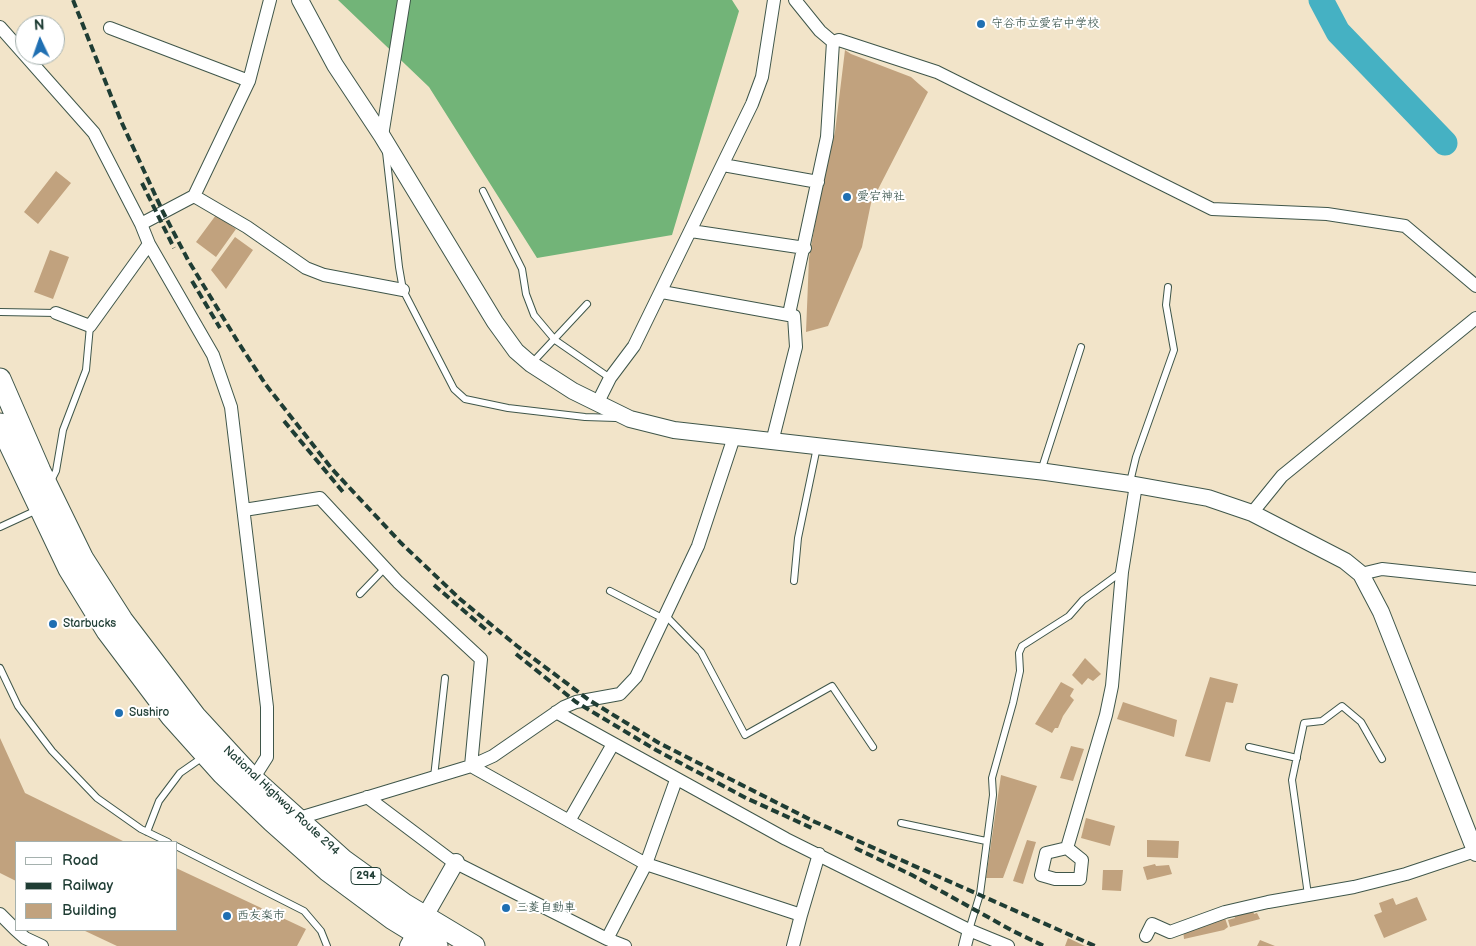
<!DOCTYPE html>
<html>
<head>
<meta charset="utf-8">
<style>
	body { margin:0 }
	#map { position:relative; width:1476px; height:946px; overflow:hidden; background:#f2e4c9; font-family:"Balsamiq Sans",sans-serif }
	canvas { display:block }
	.legend { position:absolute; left:15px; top:841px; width:162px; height:90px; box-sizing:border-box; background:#fff; border:1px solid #a5b1ae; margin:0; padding:6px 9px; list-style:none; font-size:15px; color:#1f3d34 }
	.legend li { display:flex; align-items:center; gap:10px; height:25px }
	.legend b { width:25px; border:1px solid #a5b1ae }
	.north { position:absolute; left:15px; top:15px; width:50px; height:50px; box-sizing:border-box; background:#fff; border:1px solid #a5b1ae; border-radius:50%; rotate:357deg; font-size:14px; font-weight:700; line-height:20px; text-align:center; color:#1f3d34 }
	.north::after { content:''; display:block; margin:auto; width:18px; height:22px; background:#1f6fb2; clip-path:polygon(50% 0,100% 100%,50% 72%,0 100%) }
</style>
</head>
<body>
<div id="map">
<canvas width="1476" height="946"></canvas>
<ul class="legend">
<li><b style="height:6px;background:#fff"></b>Road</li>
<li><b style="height:6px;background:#1f3d34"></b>Railway</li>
<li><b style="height:14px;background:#c1a27e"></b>Building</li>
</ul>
<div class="north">N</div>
</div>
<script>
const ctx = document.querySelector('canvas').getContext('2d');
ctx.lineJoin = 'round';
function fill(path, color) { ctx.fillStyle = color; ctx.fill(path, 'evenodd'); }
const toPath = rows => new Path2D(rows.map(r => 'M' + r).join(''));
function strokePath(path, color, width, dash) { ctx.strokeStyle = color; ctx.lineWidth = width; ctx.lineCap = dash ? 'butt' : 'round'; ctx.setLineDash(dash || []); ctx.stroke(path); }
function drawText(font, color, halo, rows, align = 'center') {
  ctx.font = font + ' "Balsamiq Sans","Klee One",sans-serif'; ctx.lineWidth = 4; ctx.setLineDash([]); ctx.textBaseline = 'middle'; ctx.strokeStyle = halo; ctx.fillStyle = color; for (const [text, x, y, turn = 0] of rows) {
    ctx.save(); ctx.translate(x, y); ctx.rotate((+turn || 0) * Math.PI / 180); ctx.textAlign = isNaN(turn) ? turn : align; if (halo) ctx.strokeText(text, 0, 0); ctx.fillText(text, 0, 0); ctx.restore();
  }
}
fill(toPath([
	[338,0,732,0,739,11,672,235,537,258,429,87]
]), '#72b478');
strokePath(toPath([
	[1321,0,1338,32,1445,143]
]), '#45b1c3', 25);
fill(toPath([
	[845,50,851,54,911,77,928,92,871,203,862,247,828,326,806,332,809,258,821,191,835,132],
	[56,171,71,183,38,224,24,212],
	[216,215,236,229,216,257,196,242],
	[235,237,253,250,226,289,211,270],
	[50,250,69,257,53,299,34,292],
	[1085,658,1101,674,1093,681,1088,678,1082,685,1072,675],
	[1210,677,1238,684,1233,703,1226,702,1210,762,1185,756],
	[1061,682,1074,689,1070,696,1074,700,1063,716,1058,728,1055,728,1052,733,1035,724],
	[1123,702,1177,720,1174,737,1117,719],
	[0,738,25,793,125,842,16,842,16,881,0,873],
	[1071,746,1084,749,1073,781,1060,778],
	[1001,775,1037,786,1003,878,986,878],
	[1086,818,1115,826,1110,846,1081,838],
	[1027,840,1036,842,1023,884,1013,881],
	[1147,840,1179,841,1178,858,1147,857],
	[1155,864,1156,866,1169,865,1172,874,1147,880,1143,867],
	[176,868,306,929,297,946,117,946,83,930,176,930],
	[1103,870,1123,870,1121,891,1102,890],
	[1417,897,1427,920,1384,938,1374,915,1382,912,1379,903,1393,898,1396,905],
	[1253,911,1254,914,1257,913,1260,919,1230,927,1228,920,1235,918,1234,915],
	[1225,918,1228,927,1224,930,1184,939,1183,930],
	[1068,938,1085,946,1065,946],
	[1260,940,1275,946,1257,946]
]), '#c1a27e');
const service = toPath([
	[386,152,399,267,403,290,454,389,465,399,508,408,585,417,616,418],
	[483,191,522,269,526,294,534,315,555,340,610,378],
	[0,312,56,313],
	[532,363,587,304],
	[1041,471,1081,347],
	[1130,482,1136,457,1174,350,1166,305,1168,287],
	[50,483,56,471,63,430,86,370,90,326],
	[0,527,37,510],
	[794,581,798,538,817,447],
	[610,591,664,619],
	[360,594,385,568],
	[666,616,701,652,745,735,832,686,873,747],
	[0,668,18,706,52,751,97,798,141,829,168,842],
	[1249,747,1297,758],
	[434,777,445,678],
	[901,823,986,841],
	[147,832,159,801,180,773,203,757],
	[176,846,304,911,321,931,327,946],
	[1308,895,1292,780,1304,723,1322,721,1342,706,1361,722,1382,759],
	[969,930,980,894,993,795,992,778,1013,703,1020,671,1019,653,1022,646,1069,616,1083,600,1120,573]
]);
const minor = toPath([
	[795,0,820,31,833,42,839,40,937,72,1212,209,1327,214,1405,226,1476,286],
	[0,27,94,133,141,224,149,244,213,355,231,407,267,707,267,757,253,779],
	[110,28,249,81],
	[382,136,404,0],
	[723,165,818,182],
	[194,196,249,81,270,0],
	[141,224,194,196,247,227,306,268,324,275,403,290],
	[691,231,805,248],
	[662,292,794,316,796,347,772,442],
	[56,313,90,326,149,244],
	[789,314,827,137,833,42],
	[597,404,610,378,634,346,752,104,762,77,774,0],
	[244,510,320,498,398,582,481,659,471,766,646,864,801,915,819,854],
	[1252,513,1282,476,1476,318],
	[1361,574,1382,569,1476,579],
	[556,712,786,839,969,930,1008,946],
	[367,797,452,861,607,939,625,946],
	[296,819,471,766,493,756,564,707,576,702,620,694,636,677,698,546,734,437],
	[569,821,613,744],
	[1067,848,1082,860,1080,879,1055,879,1041,875,1046,853,1067,848,1106,715,1112,686,1122,572,1136,485],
	[0,914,16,930],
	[16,930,25,938,42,946],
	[1146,936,1152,924,1170,932,1225,912,1268,902,1354,887,1406,874,1475,851],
	[607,939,646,864,676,780],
	[793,946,801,915],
	[965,946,969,930]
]);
const tertiary = toPath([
	[300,0,335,65,382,136,495,322,516,351,531,364,573,391,630,419,674,430,1046,472,1130,484,1208,498,1252,513,1345,561,1361,574,1381,612,1476,853],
	[408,946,456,862]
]);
const trunk = toPath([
	[0,379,40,471,83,559,122,620,195,716,253,779,343,860,404,904,474,946],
	[0,424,69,569,107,631,171,716,223,774,273,822,327,870,393,919,437,946]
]);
strokePath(service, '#3f564a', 8);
strokePath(minor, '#3f564a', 14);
strokePath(tertiary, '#3f564a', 18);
strokePath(trunk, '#3f564a', 23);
strokePath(service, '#fff', 6);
strokePath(minor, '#fff', 12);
strokePath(tertiary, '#fff', 16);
strokePath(trunk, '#fff', 21);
strokePath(toPath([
	[73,0,121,121,163,212,188,260,238,342,266,385,332,469,401,543,460,599,517,646,589,700,659,743,813,821,1095,946],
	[142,183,174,248],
	[192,281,220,328],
	[284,421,343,492],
	[434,585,491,634],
	[516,654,576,702,656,750,746,798,814,829],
	[855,848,912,875,1013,931,1044,946]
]), '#1f3d34', 4, [8, 4]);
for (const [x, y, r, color] of [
	[981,24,5,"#1f6fb2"],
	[847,197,5,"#1f6fb2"],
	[53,624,5,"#1f6fb2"],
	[119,713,5,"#1f6fb2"],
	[506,908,5,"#1f6fb2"],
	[227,916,5,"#1f6fb2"]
]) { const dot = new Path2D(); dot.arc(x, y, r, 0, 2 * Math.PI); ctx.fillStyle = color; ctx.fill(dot); strokePath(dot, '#fff', 2); }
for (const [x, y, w] of [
	[366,876,30]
]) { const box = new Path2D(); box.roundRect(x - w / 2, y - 8.5, w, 17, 4); ctx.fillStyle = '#fff'; ctx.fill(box); strokePath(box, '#1f3d34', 1); }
drawText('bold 11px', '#1f3d34', null, [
	["294",366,876]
]);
drawText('12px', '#1f3d34', '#fff', [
	["守谷市立愛宕中学校",991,24],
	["愛宕神社",857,197],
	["Starbucks",63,624],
	["Sushiro",129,713],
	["三菱自動車",516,908],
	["西友楽市",237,916]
], 'left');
drawText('12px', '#1f3d34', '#fff', [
	["National Highway Route 294",281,801,43]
]);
</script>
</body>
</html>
